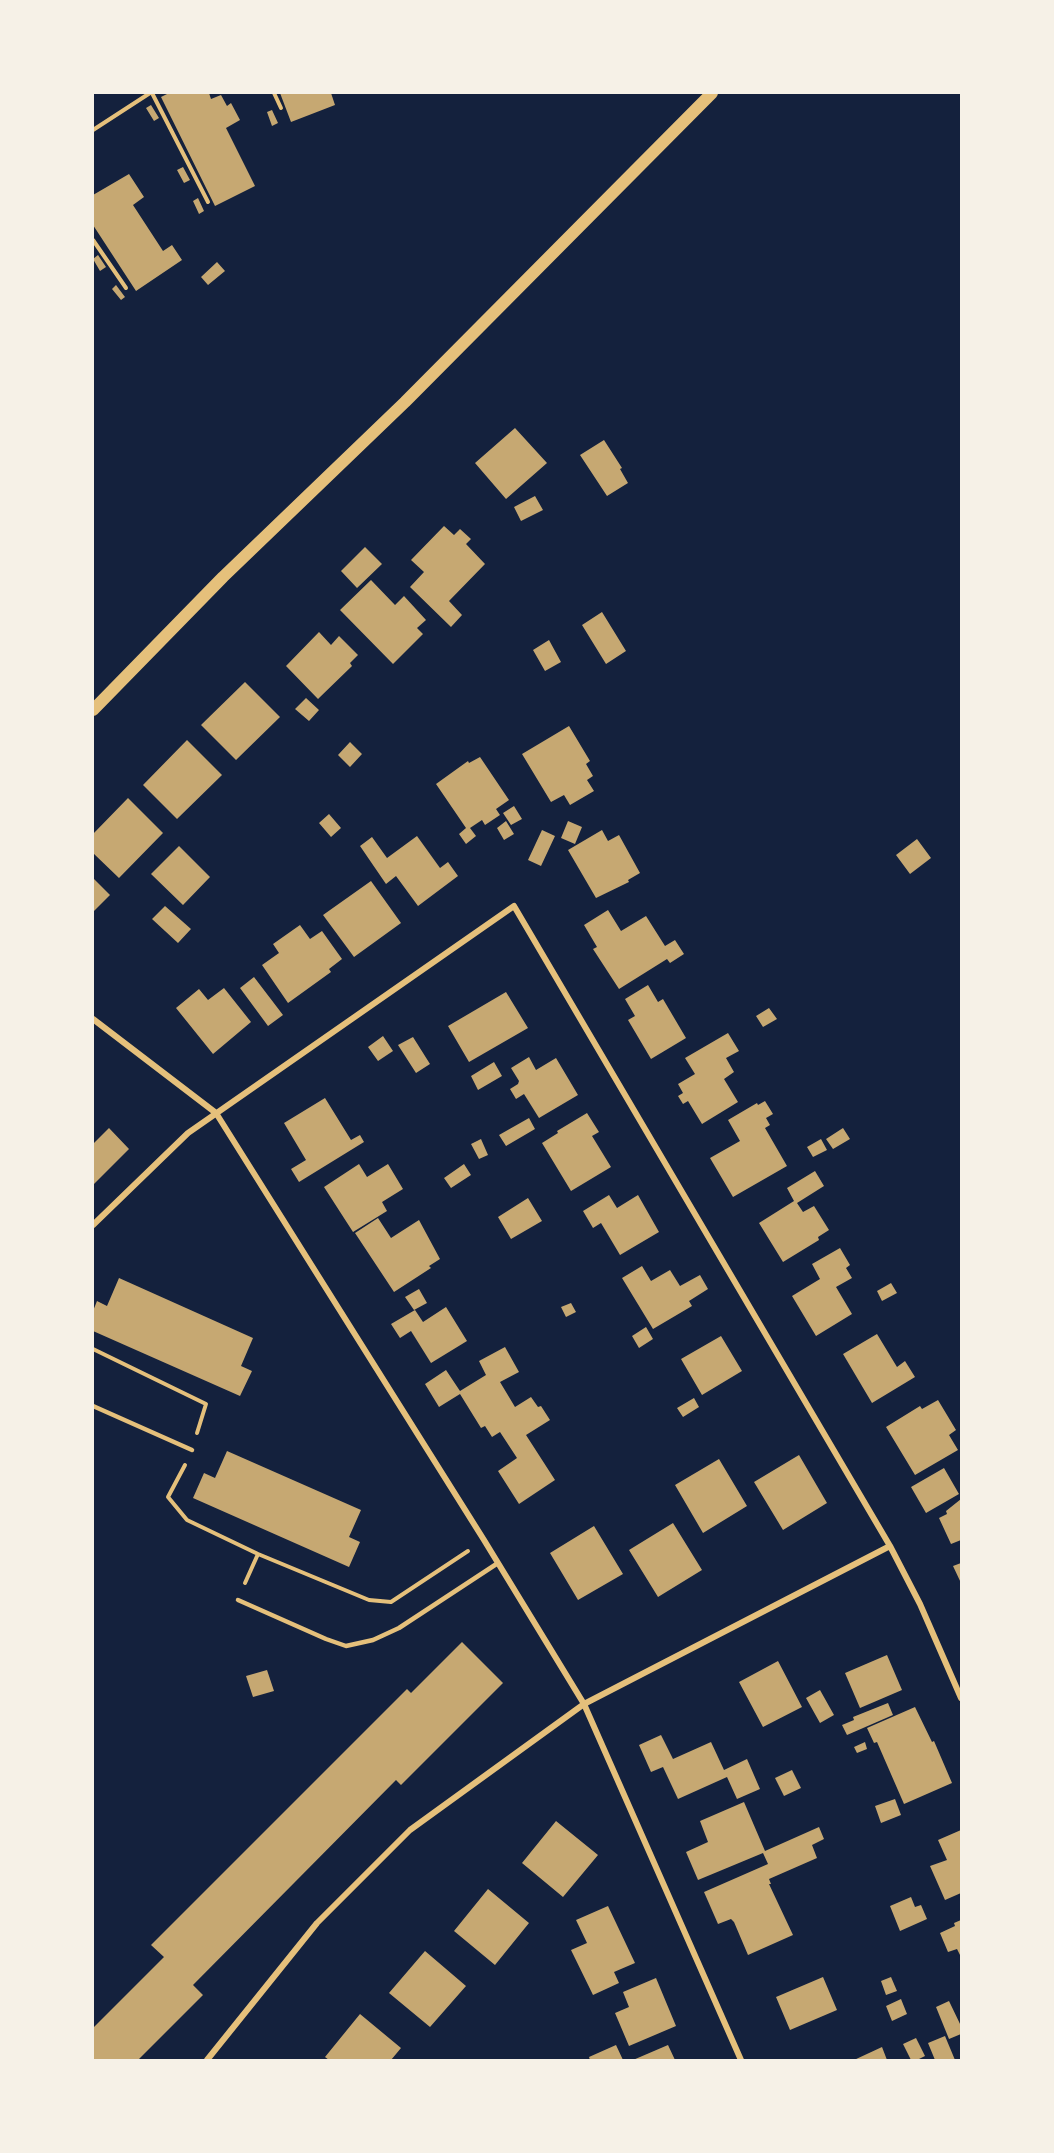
<!DOCTYPE html>
<html>
<head>
<meta charset="utf-8">
<style>
	body { margin:0 }
	#map { position:relative; width:1054px; height:2153px; overflow:hidden; background:#14213d; font-family:"Exo 2",sans-serif }
	canvas { display:block }
	.frame { position:absolute; inset:0; border:94px solid #f6f1e7; pointer-events:none }
</style>
</head>
<body>
<div id="map">
<canvas width="1054" height="2153"></canvas>
<div class="frame"></div>
</div>
<script>
const ctx = document.querySelector('canvas').getContext('2d');
ctx.lineJoin = 'round';
function fill(path, color) { ctx.fillStyle = color; ctx.fill(path, 'evenodd'); }
const toPath = rows => new Path2D(rows.map(r => 'M' + r).join(''));
function strokePath(path, color, width, dash) { ctx.strokeStyle = color; ctx.lineWidth = width; ctx.lineCap = dash ? 'butt' : 'round'; ctx.setLineDash(dash || []); ctx.stroke(path); }
fill(toPath([
	[169,93,209,93,211,99,221,95,227,106,231,103,240,120,226,128,255,186,215,206,161,97],
	[280,93,331,93,335,105,291,122],
	[151,105,159,118,154,121,146,108],
	[272,110,278,123,272,126,267,112],
	[183,167,190,180,184,183,177,170],
	[129,174,144,197,133,205,163,251,172,245,182,260,136,291,93,225,93,195],
	[198,198,204,211,199,214,193,201],
	[98,255,106,267,100,271,93,259],
	[217,262,225,271,208,285,201,277],
	[116,285,125,297,121,300,112,289],
	[515,428,547,463,506,499,475,463],
	[604,440,622,468,620,469,628,483,607,496,580,455],
	[535,496,543,510,521,521,514,507],
	[444,526,454,535,460,529,471,539,466,544,485,564,449,601,462,615,451,627,410,587,424,572,411,560],
	[365,547,382,564,357,588,341,571],
	[371,580,395,605,404,596,426,620,417,628,423,634,393,664,340,610],
	[602,612,626,651,606,664,582,625],
	[319,632,331,645,339,636,358,655,350,663,352,666,318,699,286,666],
	[549,640,561,662,545,671,533,650],
	[245,682,280,717,236,760,201,725],
	[306,698,319,710,309,721,295,709],
	[569,726,590,761,586,764,593,776,587,780,594,791,570,805,564,795,551,802,522,754],
	[187,740,222,775,177,819,143,785],
	[350,742,362,754,350,767,338,755],
	[480,757,509,800,496,809,500,815,485,825,482,820,470,828,476,836,466,844,459,834,466,828,436,784,468,761,469,763],
	[128,798,163,833,119,878,93,853,93,834],
	[514,806,522,819,511,825,503,813],
	[329,814,341,828,331,837,319,823],
	[506,821,514,834,504,840,497,828],
	[568,821,582,827,575,844,561,838],
	[542,830,555,836,541,866,528,860],
	[602,830,608,841,619,835,640,873,628,880,629,882,596,898,568,850],
	[417,836,440,868,448,862,458,876,418,906,396,876,386,884,360,846,372,837,387,858],
	[917,839,931,858,910,874,896,855],
	[179,846,210,877,183,905,151,874],
	[93,878,110,895,93,912],
	[371,881,401,923,354,957,323,915],
	[165,906,191,929,178,943,152,919],
	[608,910,621,931,646,916,665,946,675,940,684,954,670,963,667,959,619,989,593,949,597,947,584,925],
	[300,925,310,939,322,931,342,959,329,969,331,972,288,1003,262,965,279,953,273,944],
	[254,977,283,1015,268,1026,240,988],
	[648,985,658,1002,663,999,686,1038,651,1059,628,1020,635,1016,625,999],
	[224,988,251,1022,213,1054,176,1008,199,989,208,1000],
	[506,992,528,1028,469,1062,448,1026],
	[769,1008,777,1019,763,1027,756,1016],
	[728,1033,739,1051,726,1058,734,1072,724,1079,738,1102,702,1124,688,1101,683,1104,678,1096,683,1093,678,1084,695,1074,685,1058],
	[383,1036,393,1051,378,1061,368,1047],
	[413,1037,430,1064,416,1073,398,1045],
	[529,1057,536,1070,556,1058,578,1095,539,1118,524,1094,516,1099,510,1089,518,1084,519,1081,511,1068],
	[494,1062,502,1076,478,1090,471,1076],
	[325,1098,351,1140,360,1135,364,1142,299,1182,291,1169,306,1160,284,1123],
	[765,1101,773,1114,766,1118,770,1125,765,1128,787,1166,733,1197,710,1158,740,1141,728,1120,757,1103,758,1105],
	[587,1113,599,1132,592,1136,611,1167,571,1191,542,1143,558,1133,557,1131],
	[529,1118,535,1129,506,1146,499,1135],
	[109,1128,129,1149,93,1185,93,1144],
	[843,1128,850,1139,833,1149,826,1139],
	[481,1139,488,1155,479,1159,471,1144],
	[821,1139,827,1150,813,1157,807,1147],
	[359,1164,367,1177,388,1164,403,1189,382,1202,387,1211,353,1232,324,1187],
	[464,1164,471,1175,451,1188,444,1178],
	[815,1171,824,1186,797,1203,803,1212,814,1206,829,1230,818,1237,819,1240,783,1262,759,1223,794,1201,787,1188],
	[609,1195,617,1208,638,1195,659,1232,620,1255,601,1223,593,1228,583,1211],
	[528,1198,542,1221,511,1239,498,1217],
	[378,1218,391,1238,419,1220,440,1259,429,1266,431,1268,394,1292,355,1233],
	[840,1248,850,1265,846,1268,852,1278,836,1287,852,1314,816,1336,792,1296,820,1279,812,1264],
	[642,1266,651,1281,670,1270,680,1286,700,1275,708,1289,689,1301,692,1306,653,1329,622,1278],
	[119,1278,253,1338,241,1366,252,1371,240,1396,93,1331,93,1311,97,1301,107,1306],
	[891,1283,897,1293,882,1301,877,1291],
	[419,1289,427,1303,414,1310,405,1297],
	[571,1303,576,1312,566,1317,561,1307],
	[446,1307,467,1341,431,1363,411,1331,400,1338,391,1324,415,1310,423,1322],
	[646,1327,653,1339,639,1348,632,1336],
	[877,1334,897,1367,905,1361,915,1377,872,1403,843,1354],
	[721,1336,742,1371,702,1395,681,1359],
	[505,1347,519,1372,500,1382,515,1407,531,1397,538,1407,541,1406,550,1420,526,1435,555,1480,519,1504,498,1471,517,1458,500,1432,492,1437,485,1426,481,1428,460,1394,439,1407,425,1384,446,1370,460,1391,486,1375,479,1361],
	[694,1398,699,1407,683,1417,677,1408],
	[938,1400,956,1430,949,1435,958,1450,915,1475,886,1427,920,1406,922,1409],
	[227,1451,361,1510,349,1537,360,1542,349,1567,193,1498,204,1473,215,1478],
	[799,1455,827,1503,783,1530,754,1482],
	[719,1459,747,1506,703,1533,675,1485],
	[944,1468,959,1494,926,1513,911,1487],
	[961,1499,961,1540,951,1544,939,1518,947,1514,946,1511],
	[673,1523,702,1570,658,1597,629,1550],
	[594,1526,623,1574,578,1600,550,1553],
	[961,1563,961,1583,953,1566],
	[462,1642,503,1683,401,1785,396,1780,193,1985,203,1995,138,2060,93,2060,93,2028,164,1957,151,1945,407,1689,411,1693],
	[887,1655,902,1690,860,1708,845,1673],
	[778,1661,802,1707,763,1727,739,1682],
	[267,1670,274,1691,253,1697,246,1676],
	[820,1690,834,1715,820,1723,806,1698],
	[888,1703,893,1715,847,1735,842,1725,854,1720,853,1717],
	[915,1707,932,1742,934,1741,952,1783,904,1804,877,1742,874,1743,867,1728],
	[661,1735,673,1759,711,1742,724,1770,747,1759,760,1789,737,1799,727,1777,678,1799,663,1767,651,1772,639,1745],
	[865,1742,867,1749,857,1753,854,1747],
	[792,1770,801,1788,784,1796,775,1778],
	[895,1799,901,1815,881,1823,875,1806],
	[744,1802,765,1851,819,1827,824,1839,812,1845,817,1858,769,1879,771,1884,769,1884,793,1935,748,1955,734,1922,731,1919,718,1924,704,1892,768,1864,763,1853,698,1880,686,1852,708,1842,700,1821],
	[556,1821,598,1855,563,1897,522,1863],
	[961,1830,961,1893,945,1900,930,1866,947,1860,938,1840],
	[488,1889,529,1923,495,1965,454,1931],
	[911,1897,915,1907,921,1905,927,1919,900,1931,890,1906],
	[608,1906,635,1963,614,1972,619,1983,593,1995,571,1950,587,1943,576,1920],
	[961,1920,961,1957,957,1949,948,1952,940,1933,955,1926,954,1923],
	[425,1951,466,1986,430,2027,389,1993],
	[823,1977,837,2010,790,2030,776,1997],
	[891,1977,897,1991,886,1995,881,1981],
	[656,1978,676,2026,629,2046,615,2013,629,2007,623,1992],
	[901,1999,907,2014,892,2021,886,2006],
	[949,2001,961,2026,961,2034,949,2039,936,2007],
	[360,2014,401,2048,391,2060,329,2060,325,2057],
	[945,2036,955,2060,935,2060,928,2043],
	[916,2038,925,2056,917,2060,911,2060,903,2044],
	[616,2045,623,2060,590,2060,589,2057],
	[668,2045,675,2060,633,2060],
	[882,2047,887,2060,854,2060]
]), '#c6a872');
strokePath(toPath([
	[152,93,208,202],
	[274,93,281,108],
	[93,130,150,93],
	[93,240,126,288],
	[93,1349,206,1404,197,1433],
	[185,1465,168,1497,187,1520,258,1554,369,1600,391,1602,468,1551],
	[245,1583,258,1554]
]), '#e5c07b', 4);
strokePath(toPath([
	[93,1406,192,1450],
	[238,1600,326,1639,346,1646,373,1640,399,1628,498,1563]
]), '#e5c07b', 4.5);
strokePath(toPath([
	[93,1019,216,1113,484,1540,584,1704,741,2060],
	[93,1225,188,1133,514,906,890,1546,920,1604,961,1698],
	[207,2060,317,1923,410,1830,584,1704,890,1546]
]), '#e5c07b', 6);
strokePath(toPath([
	[93,710,223,577,405,402,712,93]
]), '#e5c07b', 12);
</script>
</body>
</html>
